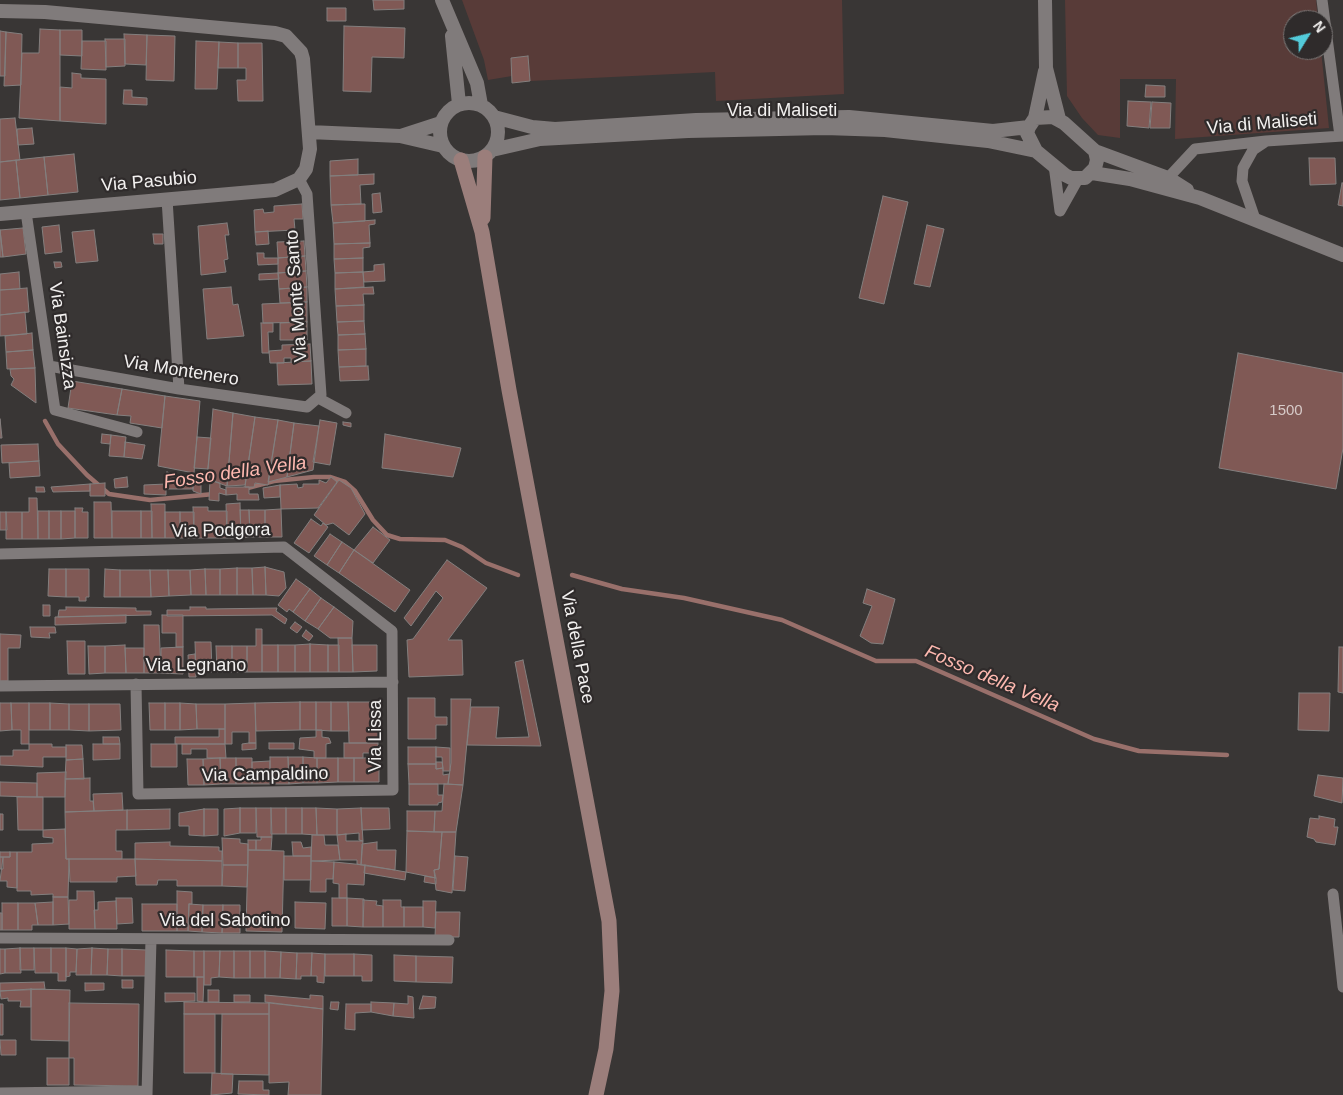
<!DOCTYPE html>
<html>
<head>
<meta charset="utf-8">
<style>
	body { margin:0 }
	#map { position:relative; width:1343px; height:1095px; overflow:hidden; background:#393635; font-family:Helvetica,sans-serif }
	canvas { display:block }
	.north { position:absolute; left:1283px; top:10px; width:50px; height:50px; box-sizing:border-box; background:#2f2b2b; border:1px solid #7d7a79; border-radius:50%; rotate:54deg; font-size:14px; font-weight:700; line-height:20px; text-align:center; color:#f2f0ef }
	.north::after { content:''; display:block; margin:auto; width:18px; height:22px; background:#53cbda; clip-path:polygon(50% 0,100% 100%,50% 72%,0 100%) }
</style>
</head>
<body>
<div id="map">
<canvas width="1343" height="1095"></canvas>
<div class="north">N</div>
</div>
<script>
const ctx = document.querySelector('canvas').getContext('2d');
ctx.lineJoin = 'round';
function fill(path, color) { ctx.fillStyle = color; ctx.fill(path, 'evenodd'); }
const toPath = rows => new Path2D(rows.map(r => 'M' + r).join(''));
function strokePath(path, color, width, dash) { ctx.strokeStyle = color; ctx.lineWidth = width; ctx.lineCap = dash ? 'butt' : 'round'; ctx.setLineDash(dash || []); ctx.stroke(path); }
function drawText(font, color, halo, rows, align = 'center') {
  ctx.font = font + ' Helvetica,sans-serif'; ctx.lineWidth = 4.5; ctx.setLineDash([]); ctx.textBaseline = 'middle'; ctx.strokeStyle = halo; ctx.fillStyle = color; for (const [text, x, y, turn = 0] of rows) {
    ctx.save(); ctx.translate(x, y); ctx.rotate((+turn || 0) * Math.PI / 180); ctx.textAlign = isNaN(turn) ? turn : align; if (halo) ctx.strokeText(text, 0, 0); ctx.fillText(text, 0, 0); ctx.restore();
  }
}
fill(toPath([
	[462,0,842,0,844,94,716,101,715,72,530,81,528,56,511,58,512,76,488,80,484,60],
	[1065,0,1316,0,1318,20,1293,20,1293,50,1321,50,1329,128,1175,139,1176,79,1120,79,1120,138,1098,135,1082,118,1067,96]
]), '#583b38');
strokePath(toPath([
	[45,421,58,444,87,475,109,494,150,500,214,494],
	[244,489,274,481,314,477,330,477,345,482,355,491,373,520,387,535,400,539,445,540,462,547,486,563,518,575],
	[572,575,622,589,684,598,782,620,876,661,916,661,1094,739,1139,751,1227,755]
]), '#99706b', 4.5);
const building = toPath([
	[373,0,404,0,404,9,374,10,373,0],
	[327,8,346,8,346,21,327,21,327,8],
	[344,26,405,28,404,58,372,57,371,92,343,91,344,26],
	[40,29,60,30,60,121,19,118,22,53,39,53,40,29],
	[60,30,82,30,82,56,60,55,60,30],
	[0,31,6,32,5,76,0,76,0,31],
	[6,32,22,34,21,85,4,86,6,32],
	[124,34,147,35,146,65,125,64,124,34],
	[147,35,175,36,174,81,146,80,147,35],
	[105,39,125,39,125,66,106,67,105,39],
	[82,41,106,41,106,70,81,69,82,41],
	[196,41,219,42,217,89,195,89,196,41],
	[219,42,238,43,238,68,218,68,219,42],
	[238,43,262,43,263,101,238,101,237,80,246,80,246,68,238,68,238,43],
	[528,56,530,81,512,83,511,58,528,56],
	[72,73,81,74,81,78,106,79,106,124,60,121,60,87,72,88,72,73],
	[1146,85,1165,86,1165,97,1145,97,1146,85],
	[124,90,132,90,132,97,147,98,147,105,123,104,124,90],
	[1128,101,1151,102,1149,128,1127,126,1128,101],
	[1152,102,1171,103,1170,128,1150,128,1152,102],
	[15,118,20,160,0,162,0,119,15,118],
	[32,128,34,144,18,145,17,129,32,128],
	[74,154,78,192,48,195,44,157,74,154],
	[44,157,48,195,20,198,16,160,44,157],
	[1309,158,1335,158,1336,184,1310,185,1309,158],
	[358,159,358,175,330,176,330,161,358,159],
	[16,160,20,198,0,200,0,162,16,160],
	[374,174,374,184,360,185,361,204,331,205,330,176,374,174],
	[1342,183,1343,183,1343,206,1338,205,1342,183],
	[380,193,382,212,373,213,372,194,380,193],
	[883,196,908,202,884,304,859,298,883,196],
	[302,204,303,219,294,219,295,230,255,232,254,210,263,209,264,213,274,212,274,206,302,204],
	[361,204,365,204,365,221,333,223,331,205,361,204],
	[375,220,375,224,369,225,370,243,334,244,333,223,375,220],
	[227,223,229,235,225,235,228,259,224,260,226,272,201,275,198,226,227,223],
	[59,225,62,252,45,254,42,227,59,225],
	[927,225,944,229,930,287,914,284,927,225],
	[23,228,26,254,3,257,0,230,23,228],
	[0,230,3,257,0,257,0,230],
	[94,230,98,261,76,263,72,232,94,230],
	[268,231,269,244,256,245,255,232,268,231],
	[153,234,163,234,163,244,154,244,153,234],
	[304,241,305,256,278,258,277,242,304,241],
	[370,243,370,247,363,248,363,258,334,259,334,244,370,243],
	[257,253,264,253,264,258,278,258,278,264,258,265,257,253],
	[305,256,306,271,278,273,278,258,305,256],
	[363,258,363,272,335,273,334,259,363,258],
	[54,262,61,262,62,267,55,268,54,262],
	[384,264,385,281,364,282,363,272,374,271,374,265,384,264],
	[306,271,307,287,279,289,278,273,306,271],
	[19,272,20,289,0,290,0,274,19,272],
	[363,272,364,287,335,289,335,273,363,272],
	[278,273,279,279,259,280,259,274,278,273],
	[231,287,233,305,238,304,244,336,207,339,203,289,231,287],
	[307,287,307,302,280,303,279,289,307,287],
	[373,287,374,294,363,294,364,305,336,306,335,289,373,287],
	[27,288,29,312,0,315,0,290,27,288],
	[307,302,307,322,263,323,262,304,307,302],
	[364,305,364,321,337,322,336,306,364,305],
	[25,312,27,334,0,336,0,315,25,312],
	[364,321,365,334,338,335,337,322,364,321],
	[307,322,307,340,280,340,280,323,307,322],
	[261,323,273,323,273,332,268,332,269,353,262,353,261,323],
	[32,333,33,350,6,352,5,336,32,333],
	[365,334,366,349,338,350,338,335,365,334],
	[310,344,311,361,291,362,291,358,284,358,284,363,270,363,269,351,282,350,282,345,310,344],
	[366,349,366,366,339,367,338,350,366,349],
	[33,350,35,368,7,369,6,352,33,350],
	[1238,353,1343,373,1343,448,1336,489,1219,468,1238,353],
	[311,361,312,384,278,385,277,363,311,361],
	[368,366,369,380,340,381,339,367,368,366],
	[35,368,36,403,11,385,14,379,11,376,10,369,35,368],
	[72,381,122,389,117,415,68,408,72,381],
	[122,389,165,396,162,428,130,423,131,416,117,415,122,389],
	[165,396,200,401,194,473,158,466,165,396],
	[213,409,233,413,227,486,207,479,213,409],
	[233,413,255,417,245,485,227,486,233,413],
	[255,417,278,420,268,485,255,483,254,487,245,487,255,417],
	[0,419,2,438,0,438,0,419],
	[278,420,294,423,287,477,268,482,278,420],
	[320,420,337,423,330,465,313,462,320,420],
	[343,422,351,423,351,427,343,425,343,422],
	[294,423,319,426,313,470,287,477,294,423],
	[102,434,111,435,110,444,101,443,102,434],
	[385,434,461,448,453,477,382,468,385,434],
	[111,435,126,437,124,457,109,456,111,435],
	[197,437,211,438,208,469,194,468,197,437],
	[125,442,145,445,142,459,124,457,125,442],
	[38,444,39,461,2,463,1,445,38,444],
	[39,461,40,476,10,478,9,463,39,461],
	[167,472,193,481,193,489,166,489,167,472],
	[127,477,128,487,115,488,114,479,127,477],
	[331,477,337,482,318,508,281,509,280,485,297,484,298,488,303,487,303,484,319,484,319,480,326,483,331,477],
	[210,480,220,483,220,488,226,490,226,495,219,493,219,501,209,500,210,480],
	[339,480,351,488,365,514,349,535,333,523,326,525,314,515,339,480],
	[193,481,201,484,201,494,193,491,193,481],
	[105,483,105,496,90,496,90,484,105,483],
	[90,484,90,491,53,492,51,487,90,484],
	[166,484,166,495,144,494,144,485,166,484],
	[280,485,280,497,264,498,263,488,280,485],
	[36,487,44,487,45,492,36,492,36,487],
	[226,487,249,487,249,494,258,494,259,500,237,500,237,494,226,495,226,487],
	[29,498,37,498,38,539,22,539,22,512,29,512,29,498],
	[94,502,111,502,112,538,94,538,94,502],
	[240,503,241,538,227,538,226,504,240,503],
	[151,504,165,504,165,538,152,538,151,504],
	[193,507,208,507,208,511,227,511,227,538,194,538,193,507],
	[75,508,83,508,82,512,88,512,88,538,75,538,75,508],
	[281,509,282,537,265,537,265,510,281,509],
	[240,510,249,510,250,537,241,538,240,510],
	[249,510,265,510,265,537,250,537,249,510],
	[38,511,49,511,49,539,38,539,38,511],
	[49,511,61,511,61,539,49,539,49,511],
	[61,511,75,511,75,538,61,539,61,511],
	[112,511,141,511,141,538,112,538,112,511],
	[141,511,152,511,152,538,141,538,141,511],
	[0,512,6,512,7,530,0,530,0,512],
	[6,512,22,512,22,539,6,539,6,512],
	[165,512,180,512,180,538,165,538,165,512],
	[180,512,194,512,194,538,180,538,180,512],
	[311,519,321,526,323,523,328,527,309,553,294,543,311,519],
	[373,527,390,540,373,563,354,550,373,527],
	[330,534,342,542,327,565,314,556,330,534],
	[342,542,354,550,339,573,327,565,342,542],
	[354,550,410,590,395,612,339,573,354,550],
	[447,560,487,588,448,640,462,640,463,675,409,677,407,640,413,639,443,598,436,591,411,626,404,618,447,560],
	[265,567,284,572,286,588,279,596,266,595,265,567],
	[265,567,266,595,253,595,252,568,265,567],
	[237,568,252,568,253,595,237,595,237,568],
	[237,568,237,595,220,595,220,569,237,568],
	[49,569,66,569,66,597,48,596,49,569],
	[66,569,89,569,89,597,86,597,86,601,79,601,79,597,66,597,66,569],
	[105,569,120,570,120,597,104,597,105,569],
	[205,569,220,569,220,595,206,595,205,569],
	[205,569,206,595,191,595,190,570,205,569],
	[120,570,150,570,151,597,120,597,120,570],
	[150,570,168,570,169,596,151,597,150,570],
	[168,570,190,570,191,595,169,596,168,570],
	[296,579,310,589,293,612,289,609,287,612,278,605,296,579],
	[310,589,321,598,305,621,293,612,310,589],
	[867,589,895,599,883,644,871,643,860,636,872,606,863,603,867,589],
	[321,598,334,607,318,629,305,621,321,598],
	[43,605,50,605,50,616,43,616,43,605],
	[66,607,136,608,136,611,151,611,151,615,58,617,59,610,66,610,66,607],
	[190,607,206,607,206,609,277,608,276,611,287,619,285,624,272,615,167,616,167,610,190,610,190,607],
	[334,607,353,621,352,638,330,638,318,629,334,607],
	[126,615,126,623,55,625,55,617,126,615],
	[162,615,183,615,183,647,176,647,176,633,162,633,162,615],
	[295,622,302,627,297,633,290,628,295,622],
	[144,625,159,625,161,673,144,673,144,625],
	[30,627,55,627,56,633,49,633,50,638,31,637,30,627],
	[256,629,262,629,262,672,247,672,247,646,256,646,256,629],
	[306,630,313,636,309,641,302,636,306,630],
	[0,634,21,635,20,648,8,648,8,681,0,681,0,634],
	[338,638,352,638,353,672,339,672,338,638],
	[67,641,85,641,85,674,68,674,67,641],
	[195,642,211,642,212,672,196,672,195,642],
	[310,644,328,645,328,672,310,672,310,644],
	[310,644,310,672,295,672,295,645,310,644],
	[125,645,126,673,105,673,105,646,125,645],
	[262,645,278,645,278,672,262,672,262,645],
	[278,645,295,645,295,672,278,672,278,645],
	[328,645,339,645,339,672,328,672,328,645],
	[352,645,377,645,377,671,353,672,352,645],
	[88,646,105,646,105,673,89,674,88,646],
	[216,646,232,646,232,672,217,672,216,646],
	[232,646,247,646,247,672,232,672,232,646],
	[183,647,183,674,161,673,161,648,183,647],
	[1339,647,1343,647,1343,693,1338,692,1339,647],
	[125,648,144,648,144,673,126,673,125,648],
	[195,654,196,677,189,677,188,655,195,654],
	[523,660,541,746,467,745,471,707,499,707,496,738,529,737,515,662,523,660],
	[1299,693,1330,693,1329,731,1298,730,1299,693],
	[408,698,435,698,435,717,447,717,447,725,436,725,436,739,408,739,408,698],
	[451,699,471,699,463,785,448,784,451,763,451,699],
	[300,702,300,730,256,731,255,703,300,702],
	[300,702,316,702,316,730,300,730,300,702],
	[316,702,331,702,331,731,316,730,316,702],
	[331,702,348,702,349,731,331,731,331,702],
	[348,702,378,702,378,743,349,743,348,702],
	[0,703,11,703,12,730,0,731,0,703],
	[11,703,29,703,29,744,21,744,21,730,12,730,11,703],
	[29,703,50,703,50,730,29,730,29,703],
	[50,703,69,704,69,730,50,730,50,703],
	[149,703,165,703,165,730,150,730,149,703],
	[165,703,180,703,180,730,165,730,165,703],
	[180,703,196,704,197,729,180,730,180,703],
	[255,703,256,743,249,743,249,732,232,732,232,744,225,744,225,704,255,703],
	[69,704,89,704,89,731,69,730,69,704],
	[89,704,120,704,121,730,89,731,89,704],
	[196,704,225,704,225,729,197,729,196,704],
	[219,729,225,729,225,744,175,744,175,737,219,737,219,729],
	[316,730,322,730,322,737,329,738,331,743,326,744,326,758,314,758,314,751,299,749,300,738,316,737,316,730],
	[103,737,119,737,120,744,103,744,103,737],
	[249,743,256,743,256,749,242,750,242,744,249,743],
	[269,743,294,743,294,749,269,749,269,743],
	[344,743,378,743,378,753,363,753,363,758,344,758,344,743],
	[29,744,52,744,52,747,66,747,66,757,43,757,43,767,0,765,0,756,13,756,13,750,29,750,29,744],
	[93,744,120,744,120,759,93,760,93,744],
	[151,744,177,744,177,767,151,767,151,744],
	[182,744,225,744,226,758,207,758,207,749,191,749,191,754,182,754,182,744],
	[66,745,82,745,83,759,66,760,66,745],
	[408,747,436,747,436,764,408,764,408,747],
	[436,747,450,748,450,771,443,771,442,757,436,757,436,747],
	[270,757,288,757,289,784,270,784,270,757],
	[288,757,303,757,303,783,289,784,288,757],
	[303,757,317,758,317,783,303,783,303,757],
	[220,758,236,758,236,784,221,784,220,758],
	[220,758,221,784,204,785,203,759,220,758],
	[236,758,252,758,252,784,236,784,236,758],
	[317,758,338,758,338,782,317,783,317,758],
	[338,758,354,758,354,782,338,782,338,758],
	[354,758,379,758,379,782,354,782,354,758],
	[83,759,84,779,65,779,66,760,83,759],
	[187,759,203,759,204,785,188,785,187,759],
	[270,761,270,784,252,784,252,762,270,761],
	[436,762,442,762,443,768,436,769,436,762],
	[408,764,436,764,436,769,443,768,443,775,449,774,448,784,409,784,408,764],
	[66,772,65,797,37,797,37,773,66,772],
	[1318,775,1343,778,1342,803,1314,796,1318,775],
	[90,778,90,801,93,801,94,811,65,812,65,779,90,778],
	[0,782,37,783,37,797,0,796,0,782],
	[409,784,438,784,438,795,443,795,442,802,438,803,438,805,409,805,409,784],
	[444,784,463,785,456,832,434,832,435,811,442,811,444,784],
	[122,793,123,810,94,811,93,794,122,793],
	[17,797,43,797,43,830,18,830,17,797],
	[240,808,240,833,224,836,224,809,240,808],
	[240,808,256,808,256,833,240,833,240,808],
	[256,808,271,808,272,837,257,837,256,808],
	[271,808,286,808,286,834,271,834,271,808],
	[286,808,302,808,302,834,286,834,286,808],
	[302,808,316,808,317,835,302,834,302,808],
	[316,808,337,809,337,835,317,835,316,808],
	[361,808,363,841,359,840,359,833,337,835,337,809,361,808],
	[361,808,389,808,390,829,362,830,361,808],
	[170,809,170,829,127,830,127,810,170,809],
	[204,809,218,809,218,835,204,836,204,809],
	[204,809,204,836,189,835,189,826,179,826,179,813,204,809],
	[127,810,127,830,116,830,116,851,122,851,122,859,66,859,65,812,127,810],
	[407,811,435,811,434,832,407,831,407,811],
	[0,814,3,814,3,830,0,830,0,814],
	[1319,816,1335,819,1334,827,1338,827,1335,845,1316,842,1314,839,1307,837,1310,818,1319,819,1319,816],
	[65,829,66,859,69,859,68,897,53,897,53,894,31,895,31,891,17,891,17,852,32,852,32,844,53,843,53,838,43,837,43,830,65,829],
	[407,831,442,832,439,869,434,870,436,878,406,872,407,831],
	[442,832,456,832,452,893,436,890,434,870,439,869,442,832],
	[346,834,346,841,363,841,361,865,357,864,357,860,340,860,337,835,346,834],
	[312,835,324,835,325,845,338,845,340,860,311,861,312,835],
	[261,837,272,837,271,850,256,850,256,840,261,840,261,837],
	[222,838,240,839,240,843,248,844,248,865,223,865,222,838],
	[248,840,256,840,256,850,248,850,248,840],
	[170,842,170,846,219,847,219,851,222,851,222,861,135,859,135,843,170,842],
	[292,842,301,842,303,848,311,847,311,856,293,856,292,842],
	[377,842,377,850,396,850,395,870,361,865,362,844,377,842],
	[248,850,284,851,282,932,246,931,248,850],
	[0,852,10,852,10,857,0,857,0,852],
	[10,852,17,852,17,888,7,887,7,881,0,881,3,857,10,857,10,852],
	[284,856,311,856,311,880,284,880,284,856],
	[455,856,468,857,465,891,453,890,455,856],
	[0,857,3,857,3,869,0,869,0,857],
	[69,859,135,859,136,876,117,877,117,882,70,882,69,859],
	[135,859,222,861,222,886,177,886,177,880,158,880,157,885,136,885,135,859],
	[311,861,334,862,333,879,326,879,326,892,310,892,311,861],
	[334,862,365,865,364,885,347,884,347,898,339,898,339,884,333,883,334,862],
	[223,865,248,865,247,887,222,886,223,865],
	[365,865,406,872,405,880,364,873,365,865],
	[425,876,436,878,436,884,424,882,425,876],
	[77,891,94,891,95,929,69,929,69,900,77,900,77,891],
	[177,891,192,892,192,904,189,904,188,931,177,931,177,891],
	[53,897,68,897,69,924,53,925,53,897],
	[116,898,132,898,133,923,117,924,116,898],
	[332,898,347,898,347,926,332,926,332,898],
	[347,898,364,899,363,927,347,926,347,898],
	[363,900,377,901,376,905,383,906,383,927,363,927,363,900],
	[383,900,401,900,401,907,404,907,404,927,383,927,383,900],
	[116,901,117,929,95,929,94,910,98,910,98,902,116,901],
	[423,901,436,901,435,928,423,927,423,901],
	[53,902,53,925,38,925,35,903,53,902],
	[295,902,326,903,325,929,295,928,295,902],
	[2,903,18,903,18,930,2,930,2,903],
	[18,903,35,903,38,925,32,925,32,930,18,930,18,903],
	[142,904,177,904,177,931,142,931,142,904],
	[189,904,203,905,202,932,188,931,189,904],
	[203,905,223,905,222,933,202,932,203,905],
	[223,905,240,905,240,933,222,933,223,905],
	[404,907,423,907,423,927,404,927,404,907],
	[436,912,460,912,459,937,435,937,436,912],
	[0,913,2,913,2,930,0,930,0,913],
	[20,948,21,973,5,973,5,949,20,948],
	[20,948,34,948,34,970,20,970,20,948],
	[34,948,51,948,51,973,35,973,34,948],
	[51,948,66,948,66,981,58,981,58,973,51,973,51,948],
	[66,948,77,949,76,972,70,972,70,976,66,977,66,948],
	[92,948,108,949,107,975,91,975,92,948],
	[92,948,91,975,76,975,77,949,92,948],
	[0,949,5,949,5,973,0,974,0,949],
	[108,949,122,949,122,976,107,975,108,949],
	[122,949,147,950,147,976,122,976,122,949],
	[166,950,194,951,194,977,166,977,166,950],
	[194,951,204,951,204,977,194,977,194,951],
	[204,951,220,951,219,977,211,978,211,985,204,985,204,951],
	[220,951,234,951,234,978,219,977,220,951],
	[234,951,250,951,250,978,234,978,234,951],
	[250,951,265,951,265,978,250,978,250,951],
	[265,951,281,952,280,978,265,978,265,951],
	[281,952,297,953,296,979,280,978,281,952],
	[297,953,312,953,311,976,301,976,301,979,296,979,297,953],
	[312,953,325,954,324,983,317,982,317,976,311,976,312,953],
	[325,954,354,954,354,976,325,976,325,954],
	[354,954,372,955,372,981,362,981,362,976,354,976,354,954],
	[394,955,416,956,416,982,394,981,394,955],
	[416,956,453,957,452,983,416,982,416,956],
	[197,977,204,977,203,1002,197,1001,197,977],
	[122,980,133,980,133,988,122,988,122,980],
	[44,982,45,989,0,991,0,983,44,982],
	[85,983,104,983,104,990,85,991,85,983],
	[31,989,31,1007,20,1007,21,1001,8,1001,8,998,1,999,0,991,31,989],
	[31,989,70,990,69,1041,31,1040,31,989],
	[208,990,219,990,219,1002,208,1002,208,990],
	[165,993,195,993,195,1001,165,1002,165,993],
	[234,995,250,995,250,1002,234,1002,234,995],
	[265,995,310,999,310,995,323,996,323,1009,265,1002,265,995],
	[408,996,413,997,414,1018,393,1016,394,1003,408,1004,408,996],
	[423,996,436,997,435,1008,419,1009,423,996],
	[184,1002,269,1003,269,1014,184,1014,184,1002],
	[331,1002,339,1002,338,1010,330,1009,331,1002],
	[371,1002,394,1003,393,1016,371,1012,371,1002],
	[69,1003,139,1004,138,1086,74,1085,74,1058,69,1058,69,1003],
	[269,1003,323,1009,321,1095,288,1095,289,1082,269,1083,269,1003],
	[0,1004,3,1004,3,1035,0,1035,0,1004],
	[346,1004,371,1004,371,1012,355,1013,355,1030,345,1029,346,1004],
	[184,1014,215,1014,215,1073,184,1073,184,1014],
	[222,1014,269,1014,269,1075,221,1074,222,1014],
	[0,1040,16,1040,16,1055,1,1055,0,1040],
	[47,1058,69,1058,69,1085,47,1085,47,1058],
	[212,1073,233,1074,232,1093,211,1095,212,1073],
	[239,1081,263,1081,263,1090,269,1090,269,1095,238,1094,239,1081]
]);
fill(building, '#805955');
strokePath(building, '#837f7e', 1);
strokePath(toPath([
	[1322,0,1340,136],
	[1054,165,1060,211],
	[1168,178,1195,149,1266,141,1343,136],
	[167,199,179,389],
	[1060,211,1078,179],
	[26,212,55,410,137,432],
	[1255,219,1242,181,1243,168,1253,150,1265,142],
	[49,366,179,389,307,407,321,395,307,194,299,179],
	[318,398,346,413],
	[0,554,284,547,392,631,393,790,138,794,136,684],
	[0,686,393,682],
	[1333,894,1343,987],
	[0,938,449,940],
	[0,1093,147,1091],
	[147,1095,151,939]
]), '#807b7b', 11);
strokePath(toPath([
	[442,0,477,83,481,105],
	[1045,0,1046,68,1059,119],
	[0,11,45,12,275,33,286,36,301,52,303,59,310,149,306,169,299,179,275,190,0,214],
	[452,36,459,104],
	'440 132a29 29 0 1 1 58 0a29 29 0 1 1-58 0Z',
	[494,117,532,127,555,129,696,120,849,117,993,131,1029,127,1035,118,1053,117,1064,123,1095,151,1097,160,1095,168,1085,178,1071,178,1065,175,1036,151,1027,133,1029,127],
	[1035,118,1045,71],
	[309,132,400,136,443,146],
	[401,136,441,123],
	[492,150,540,139,688,131,825,128,885,130,988,141,1036,151],
	[1095,151,1168,178,1187,190],
	[1092,173,1130,179,1200,198,1343,255]
]), '#807b7b', 14);
strokePath(toPath([
	[461,160,482,232,509,390,609,921,612,991,606,1049,596,1095],
	[483,218,485,157]
]), '#9b7e7b', 15);
drawText('15px', '#d6cac8', null, [
	["1500",1286,411]
]);
drawText('18px', '#f2f0ef', '#2f2b2b', [
	["Via di Maliseti",782,111],
	["Via di Maliseti",1262,124,-5],
	["Via Pasubio",149,182,-5],
	["Via Monte Santo",297,296,-94],
	["Via Bainsizza",62,336,82],
	["Via Montenero",181,371,9],
	["Via Podgora",221,531,-1],
	["Via della Pace",577,647,79],
	["Via Legnano",196,666],
	["Via Lissa",376,736,-90],
	["Via Campaldino",265,775,-1],
	["Via del Sabotino",225,921]
]);
drawText('italic 19px', '#feb9b0', '#2f2b2b', [
	["Fosso della Vella",235,473,-8],
	["Fosso della Vella",992,679,23]
]);
</script>
</body>
</html>
